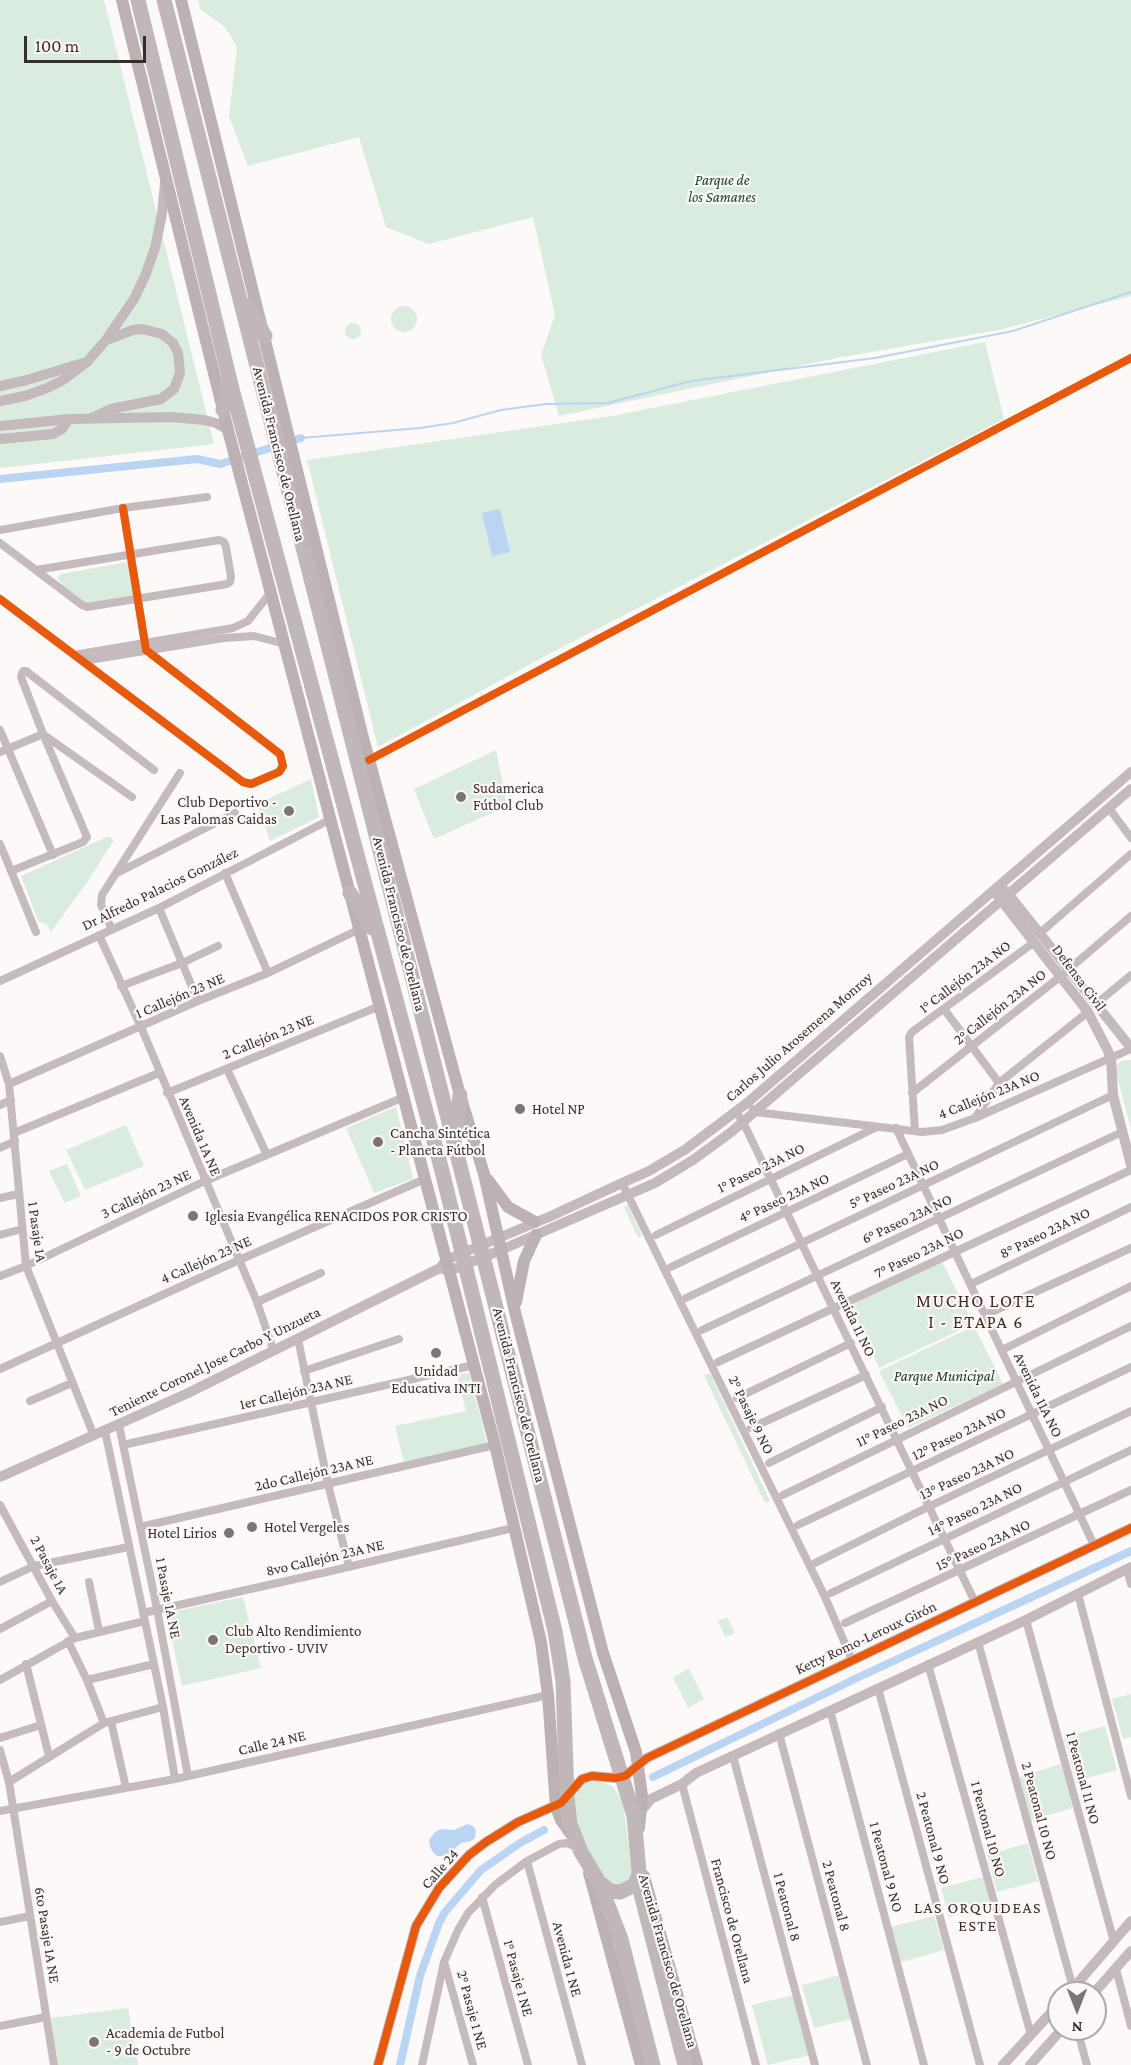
<!DOCTYPE html>
<html>
<head>
<meta charset="utf-8">
<style>
	body { margin:0 }
	#map { position:relative; width:1131px; height:2065px; overflow:hidden; background:#fcf9f8; font-family:"Crimson Pro",serif }
	canvas { display:block }
	.north { position:absolute; left:1047px; top:1981px; width:60px; height:60px; box-sizing:border-box; background:#fdf8f7; border:2px solid #aea7a5; border-radius:50%; rotate:180deg; font-size:16px; font-weight:700; line-height:24px; text-align:center; color:#372e2b }
	.north::after { content:''; display:block; margin:auto; width:21px; height:27px; background:#7c7573; clip-path:polygon(50% 0,100% 100%,50% 72%,0 100%) }
	.scale { position:absolute; left:24px; top:36px; width:122px; height:27px; box-sizing:border-box; border:3px solid #372e2b; border-top:0; padding-left:8px; font-size:18px; line-height:21px; white-space:nowrap; color:#372e2b; -webkit-text-stroke:4px #fdf8f7; paint-order:stroke }
</style>
</head>
<body>
<div id="map">
<canvas width="1131" height="2065"></canvas>
<div class="north">N</div>
<div class="scale">100 m</div>
</div>
<script>
const ctx = document.querySelector('canvas').getContext('2d');
ctx.lineJoin = 'round';
function fill(path, color) { ctx.fillStyle = color; ctx.fill(path, 'evenodd'); }
const toPath = rows => new Path2D(rows.map(r => 'M' + r).join(''));
function strokePath(path, color, width, dash) { ctx.strokeStyle = color; ctx.lineWidth = width; ctx.lineCap = dash ? 'butt' : 'round'; ctx.setLineDash(dash || []); ctx.stroke(path); }
function drawText(font, color, halo, rows, align = 'center') {
  ctx.font = font + ' "Crimson Pro",serif'; ctx.lineWidth = 4.5; ctx.setLineDash([]); ctx.textBaseline = 'middle'; ctx.strokeStyle = halo; ctx.fillStyle = color; for (const [text, x, y, turn = 0] of rows) {
    ctx.save(); ctx.translate(x, y); ctx.rotate((+turn || 0) * Math.PI / 180); ctx.textAlign = isNaN(turn) ? turn : align; if (halo) ctx.strokeText(text, 0, 0); ctx.fillText(text, 0, 0); ctx.restore();
  }
}
fill(toPath([
	[0,0,104,0,214,444,0,468],
	[198,0,1131,0,1131,296,999,330,837,358,559,416,541,355,555,315,533,217,429,244,386,227,359,137,248,166,229,116,237,47,225,27,200,9],
	'391 319a13 13 0 1 1 26 0a13 13 0 1 1-26 0Z',
	'345 331a8 8 0 1 1 16 0a8 8 0 1 1-16 0Z',
	[985,342,1004,419,549,654,378,747,307,460,612,416],
	[132,561,137,596,90,606,64,587,57,578,61,574],
	[496,750,507,806,434,839,414,789],
	[311,779,319,817,270,841,257,804],
	[109,836,114,840,90,878,51,932,47,925,38,921,21,876],
	[1124,1060,1131,1060,1131,1129,1115,1069,1118,1063],
	[396,1107,413,1179,374,1193,346,1128],
	[126,1125,144,1166,85,1190,66,1150],
	[67,1164,81,1196,65,1203,49,1171],
	[628,1205,642,1236,638,1238,624,1207],
	[942,1261,973,1324,879,1368,850,1304],
	[974,1326,1003,1384,908,1428,879,1371],
	[469,1373,487,1443,404,1462,395,1426,466,1411,457,1375],
	[710,1373,770,1501,765,1503,704,1375],
	[243,1597,261,1668,182,1686,166,1613],
	[727,1617,735,1633,725,1637,718,1621],
	[689,1669,704,1699,688,1708,673,1677],
	[1131,1694,1131,1737,1123,1739,1112,1699],
	[1105,1726,1117,1770,1076,1781,1064,1737],
	[1061,1764,1073,1808,1031,1820,1019,1777],
	[597,1781,612,1786,620,1797,624,1810,632,1872,630,1880,623,1885,605,1883,577,1829,573,1800,575,1794,585,1783],
	[1028,1843,1038,1881,997,1892,987,1855],
	[983,1877,991,1906,949,1917,941,1888],
	[934,1916,944,1950,901,1962,891,1927],
	[840,1975,852,2019,814,2028,802,1985],
	[794,1995,811,2055,768,2065,752,2005],
	[128,2008,138,2065,58,2065,51,2018]
]), '#d9ecdf');
fill(toPath([
	[500,509,510,552,492,556,482,513],
	[467,1824,473,1826,476,1830,475,1838,471,1841,461,1843,451,1852,443,1856,437,1856,433,1852,430,1847,429,1840,435,1832,441,1829,454,1830]
]), '#bad4f3');
strokePath(toPath([
	[301,438,420,428,453,423,501,410,546,404,608,403,691,381,875,358,1013,331,1131,292]
]), '#bad4f3', 2);
strokePath(toPath([
	[0,479,197,459,220,464,301,438],
	[653,1777,859,1677,1131,1551],
	[400,2065,420,1976,439,1923,445,1912,481,1870,520,1843,544,1830]
]), '#bad4f3', 8);
strokePath(toPath([
	[0,530,123,508,207,497],
	[0,543,82,605,87,607,227,584,230,582,231,577,226,547,224,542,219,540,36,570],
	[0,599,243,782,251,784,279,772,283,766,280,754,146,650,123,508],
	[74,655,233,628,248,621,271,592],
	[83,661,224,638,254,636,285,644],
	[0,730,53,855],
	[44,735,132,797],
	[0,752,43,734],
	[369,760,1131,358],
	[1109,808,1131,838],
	[0,844,36,932],
	[11,871,83,842,87,837,43,734,21,677,23,671,26,671,154,770],
	[119,872,235,813],
	[225,873,268,973],
	[159,908,198,1001],
	[112,930,101,905,102,895,180,773],
	[1040,933,1131,854],
	[99,935,141,1027,257,1302,273,1349],
	[0,981,159,908,331,819],
	[121,986,182,963,218,946],
	[1096,1004,1131,975],
	[944,1009,999,1083],
	[0,1056,9,1084,26,1266,94,1436],
	[227,1069,267,1155],
	[9,1084,198,1001,268,973,360,929],
	[167,1093,380,1006],
	[912,1093,1061,976,1131,916],
	[0,1105,11,1100],
	[753,1109,755,1112,922,1132,942,1130,975,1118,1131,1049],
	[736,1112,743,1122,975,1602],
	[975,1118,999,1083,1088,1012],
	[896,1128,1094,1545],
	[915,1131,909,1037,912,1032,1033,943],
	[14,1133,159,1073],
	[0,1148,15,1141],
	[622,1183,825,1597,852,1660],
	[0,1198,18,1194],
	[0,1235,22,1229],
	[656,1235,877,1127],
	[671,1267,908,1154],
	[0,1276,26,1266,205,1181,404,1097],
	[971,1284,1131,1207],
	[686,1298,1113,1095],
	[257,1302,321,1273],
	[985,1315,1131,1248],
	[702,1330,1122,1132],
	[298,1339,328,1484,349,1567],
	[1002,1350,1131,1286],
	[718,1362,1131,1170],
	[0,1369,239,1260,425,1179],
	[304,1371,399,1339],
	[737,1398,851,1343],
	[30,1401,72,1383],
	[119,1425,157,1609,188,1776],
	[751,1428,866,1375],
	[105,1431,163,1707,175,1779],
	[123,1445,474,1365],
	[769,1463,882,1407],
	[783,1495,1131,1326],
	[0,1505,52,1601,75,1638],
	[798,1525,1131,1367],
	[140,1527,495,1445],
	[815,1563,930,1506,1131,1411],
	[1127,1569,1131,1584],
	[0,1582,34,1566,129,1547],
	[89,1582,99,1631],
	[831,1593,1131,1450],
	[1078,1594,1131,1796],
	[143,1613,331,1571,513,1528],
	[1026,1620,1114,1942],
	[845,1623,1131,1490],
	[0,1629,52,1601],
	[68,1641,87,1680,104,1723],
	[978,1642,1073,1988],
	[26,1664,49,1756],
	[928,1664,1031,2035],
	[0,1680,75,1638,145,1621],
	[87,1680,154,1664],
	[878,1688,980,2065],
	[830,1710,924,2065],
	[111,1721,126,1788],
	[779,1733,867,2065],
	[0,1738,41,1725],
	[0,1750,9,1782],
	[733,1756,815,2065],
	[682,1784,756,2065],
	[0,1811,175,1779,548,1695],
	[527,1861,582,2065],
	[482,1897,528,2065],
	[0,1922,30,1916],
	[445,1965,473,2065],
	[1116,1969,1131,2026],
	[0,2026,46,2017],
	[1077,2029,1087,2065],
	[54,2065,9,1782,104,1723,163,1707],
	[422,2065,444,1962,458,1930,468,1913,495,1885,527,1861,559,1844,567,1843,576,1847]
]), '#c5bbbc', 8);
strokePath(toPath([
	[0,386,27,380,83,363],
	[0,401,25,396,47,388,63,380,87,362,106,340,134,299,145,276,155,248,162,214,165,183],
	[91,418,111,409,161,399,174,389,180,373,178,353,173,343,162,334,142,329,133,330,106,340],
	[0,426,69,419,171,417,204,420,216,423,228,430],
	[0,439,53,434,62,429,69,419],
	[1006,891,1131,1048],
	[997,895,1088,1012,1107,1049,1111,1058,1113,1095,1131,1165],
	[443,1269,449,1271,501,1250,655,1183,693,1160,730,1133,1131,789],
	[0,1477,186,1394,440,1268,446,1260,551,1216,622,1183,649,1171,686,1149,747,1103,1131,772],
	[641,1811,651,1799,682,1784,696,1773,1026,1620,1131,1567],
	[1069,1993,1131,1921],
	[1094,1993,1131,1951],
	[378,2065,416,1926,439,1888,469,1855,486,1842,518,1822,561,1803,582,1779,592,1776,616,1778,625,1776,647,1758,1131,1528],
	[1003,2065,1059,2004],
	[1030,2065,1062,2029]
]), '#c4babc', 10);
strokePath(toPath([
	[122,0,228,430,495,1445,541,1642,548,1695,556,1807,561,1820,571,1834],
	[181,0,362,734,460,1095,484,1174,515,1312,603,1653,636,1752,642,1796,639,1828],
	[488,1180,508,1207,535,1222],
	[516,1302,524,1261,536,1235],
	[589,1873,641,2065],
	[644,1876,697,2065]
]), '#bdb2b3', 12);
strokePath(toPath([
	[138,0,232,389,442,1171,555,1631,563,1681,567,1797,570,1824,581,1852,599,1882,621,1939,653,2065],
	[164,0,585,1658,634,1816,641,1894,685,2065],
	[247,305,265,336],
	[223,410,227,397,228,383],
	[350,893,372,928],
	[456,1132,460,1095],
	[599,1882,610,1891,620,1892,635,1885,639,1873]
]), '#c0b8b8', 15);
strokePath(toPath([
	[0,599,243,782,251,784,279,772,283,766,280,754,146,650,123,508],
	[369,760,1131,358],
	[378,2065,416,1926,439,1888,469,1855,486,1842,518,1822,561,1803,582,1779,592,1776,616,1778,625,1776,647,1758,1131,1528]
]), '#e8590c', 8);
for (const [x, y, r, color] of [
	[461,797,6,"#7c7573"],
	[289,811,6,"#7c7573"],
	[520,1109,6,"#7c7573"],
	[378,1142,6,"#7c7573"],
	[193,1216,6,"#7c7573"],
	[436,1353,6,"#7c7573"],
	[252,1527,6,"#7c7573"],
	[229,1533,6,"#7c7573"],
	[213,1640,6,"#7c7573"],
	[94,2042,6,"#7c7573"]
]) { const dot = new Path2D(); dot.arc(x, y, r, 0, 2 * Math.PI); ctx.fillStyle = color; ctx.fill(dot); strokePath(dot, '#fdf8f7', 2); }
drawText('italic 15px', '#16432c', '#fdf8f7', [
	["Parque de",722,180],
	["los Samanes",722,197],
	["Parque Municipal",944,1376]
]);
drawText('15px', '#372e2b', '#fdf8f7', [
	["Avenida Francisco de Orellana",279,454,76],
	["Dr Alfredo Palacios González",160,889,-26],
	["Avenida Francisco de Orellana",399,924,76],
	["1° Callejón 23A NO",965,977,-37],
	["Defensa Civil",1079,978,53],
	["1 Callejón 23 NE",180,996,-23],
	["2° Callejón 23A NO",1000,1007,-38],
	["2 Callejón 23 NE",268,1037,-22],
	["Carlos Julio Arosemena Monroy",799,1037,-41],
	["4 Callejón 23A NO",989,1095,-22],
	["Avenida 1A NE",200,1136,67],
	["1° Paseo 23A NO",761,1168,-26],
	["5° Paseo 23A NO",894,1184,-25],
	["3 Callejón 23 NE",146,1194,-25],
	["4° Paseo 23A NO",784,1198,-25],
	["6° Paseo 23A NO",907,1219,-25],
	["1 Pasaje 1A",37,1232,82],
	["8° Paseo 23A NO",1045,1233,-26],
	["7° Paseo 23A NO",919,1253,-26],
	["4 Callejón 23 NE",206,1260,-24],
	["Avenida 11 NO",853,1318,64],
	["Teniente Coronel Jose Carbo Y Unzueta",215,1362,-26],
	["1er Callejón 23A NE",296,1392,-13],
	["Avenida Francisco de Orellana",519,1395,76],
	["Avenida 11A NO",1038,1395,64],
	["2° Pasaje 9 NO",751,1415,64],
	["11° Paseo 23A NO",902,1421,-26],
	["12° Paseo 23A NO",959,1434,-26],
	["2do Callejón 23A NE",314,1473,-13],
	["13° Paseo 23A NO",967,1474,-25],
	["14° Paseo 23A NO",975,1509,-26],
	["15° Paseo 23A NO",983,1545,-25],
	["8vo Callejón 23A NE",325,1558,-13],
	["2 Pasaje 1A",49,1565,62],
	["1 Pasaje 1A NE",168,1598,79],
	["Ketty Romo-Leroux Girón",866,1638,-25],
	["Calle 24 NE",272,1743,-13],
	["1 Peatonal 11 NO",1083,1778,75],
	["2 Peatonal 10 NO",1039,1811,75],
	["1 Peatonal 10 NO",988,1829,75],
	["2 Peatonal 9 NO",933,1838,75],
	["1 Peatonal 9 NO",886,1867,75],
	["Calle 24",440,1869,-49],
	["2 Peatonal 8",836,1896,75],
	["1 Peatonal 8",787,1907,75],
	["Francisco de Orellana",732,1921,75],
	["6to Pasaje 1A NE",47,1935,81],
	["Avenida 1 NE",567,1959,75],
	["Avenida Francisco de Orellana",668,1961,74],
	["1° Pasaje 1 NE",518,1978,75],
	["2° Pasaje 1 NE",472,2010,75]
]);
drawText('15px', '#372e2b', '#fdf8f7', [
	["Sudamerica",473,788],
	["Fútbol Club",473,805],
	["Club Deportivo -",277,802,"right"],
	["Las Palomas Caidas",277,819,"right"],
	["Hotel NP",532,1109],
	["Cancha Sintética",390,1133],
	["- Planeta Fútbol",390,1150],
	["Iglesia Evangélica RENACIDOS POR CRISTO",205,1216],
	["Unidad",436,1371,"center"],
	["Educativa INTI",436,1388,"center"],
	["Hotel Vergeles",264,1527],
	["Hotel Lirios",217,1533,"right"],
	["Club Alto Rendimiento",225,1631],
	["Deportivo - UVIV",225,1648],
	["Academia de Futbol",106,2033],
	["- 9 de Octubre",106,2050]
], 'left');
ctx.letterSpacing = '1.5px';
drawText('16px', '#3e2d26', '#fdf8f7', [
	["LAS ORQUIDEAS",978,1908],
	["ESTE",978,1926]
]);
ctx.letterSpacing = '0px';
ctx.letterSpacing = '1.5px';
drawText('18px', '#3e2d26', '#fdf8f7', [
	["MUCHO LOTE",976,1301],
	["I - ETAPA 6",976,1322]
]);
ctx.letterSpacing = '0px';
</script>
</body>
</html>
